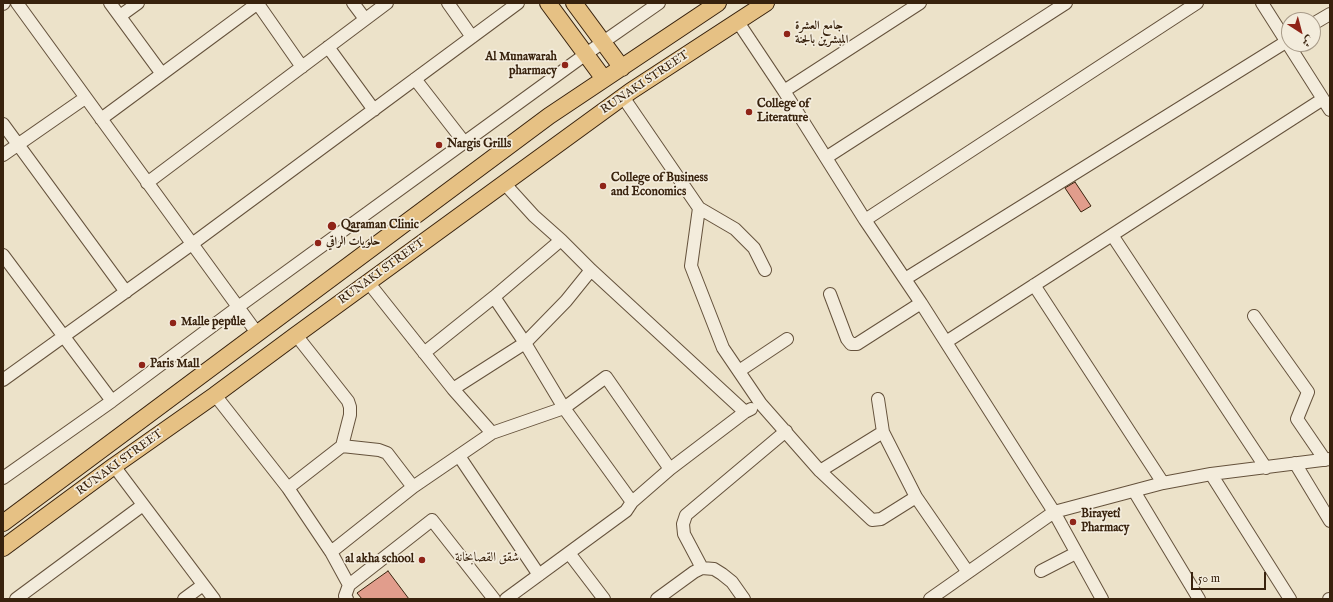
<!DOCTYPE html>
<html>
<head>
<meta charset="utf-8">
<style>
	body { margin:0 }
	#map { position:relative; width:1333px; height:602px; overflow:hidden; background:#ece2c9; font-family:"IM FELL English",Amiri,serif }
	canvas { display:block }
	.frame { position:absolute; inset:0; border:4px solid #38220d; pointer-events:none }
	.north { position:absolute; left:1281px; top:12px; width:40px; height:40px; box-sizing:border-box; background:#f3ecdc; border:1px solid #a89b89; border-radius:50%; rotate:144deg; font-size:11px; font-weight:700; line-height:16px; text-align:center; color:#38220d }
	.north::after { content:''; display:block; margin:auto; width:14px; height:18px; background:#8f2418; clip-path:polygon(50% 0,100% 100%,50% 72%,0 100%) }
	.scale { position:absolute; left:1191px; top:572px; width:75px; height:18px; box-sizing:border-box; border:2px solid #38220d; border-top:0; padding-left:5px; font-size:12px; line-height:14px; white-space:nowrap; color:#38220d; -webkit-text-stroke:3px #f3ecdc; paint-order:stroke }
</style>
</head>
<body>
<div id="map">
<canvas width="1333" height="602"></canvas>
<div class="frame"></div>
<div class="north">ش</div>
<div class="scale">50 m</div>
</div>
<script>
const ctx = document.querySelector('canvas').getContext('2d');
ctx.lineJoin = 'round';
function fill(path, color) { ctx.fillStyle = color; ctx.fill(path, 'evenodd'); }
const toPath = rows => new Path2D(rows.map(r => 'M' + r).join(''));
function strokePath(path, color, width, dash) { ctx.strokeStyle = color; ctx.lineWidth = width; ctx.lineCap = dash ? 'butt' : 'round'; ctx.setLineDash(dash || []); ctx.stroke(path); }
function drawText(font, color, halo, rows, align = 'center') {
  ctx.font = font + ' "IM FELL English",Amiri,serif'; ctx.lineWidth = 3.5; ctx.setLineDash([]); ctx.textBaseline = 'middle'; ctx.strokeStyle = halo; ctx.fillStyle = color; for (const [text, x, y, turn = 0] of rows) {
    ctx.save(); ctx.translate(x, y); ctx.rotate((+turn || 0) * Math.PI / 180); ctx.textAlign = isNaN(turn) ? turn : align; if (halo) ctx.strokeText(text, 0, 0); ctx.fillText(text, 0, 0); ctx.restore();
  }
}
const building = toPath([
	[1075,182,1091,206,1081,212,1065,188,1075,182],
	[388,571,409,599,362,599,357,593,388,571]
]);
fill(building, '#e19d8c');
strokePath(building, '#38220d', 1);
const minor = toPath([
	[17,3,257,333],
	[110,3,162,74],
	[353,3,365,19],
	[448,3,472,37],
	[1262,3,1330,110],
	[3,4,4,3],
	[258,4,302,67],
	[120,16,138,3],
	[738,22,784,91,865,220,921,303,1054,512,1102,599],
	[1313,24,1330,14],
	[328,47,374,110],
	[415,79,464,142],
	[784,91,920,3],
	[623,97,699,208,691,266,723,348,761,404,820,471,872,520,881,519,916,497],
	[101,119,258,3],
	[3,124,126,292],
	[3,155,85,98],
	[827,157,1066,3],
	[147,183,387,3],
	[504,183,534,216,561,240,591,270,745,412],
	[699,208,735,229,754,248,765,270],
	[865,220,1197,3],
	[1112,235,1266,468],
	[3,255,112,401],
	[905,279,1289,40],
	[368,282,453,389,492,433],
	[1034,285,1163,483],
	[830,294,847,339,851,344,857,344,921,303],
	[494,297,525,343,564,408,632,502],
	[1254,316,1308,392,1297,419,1325,460],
	[946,342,1323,99],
	[424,353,494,297,561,240],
	[739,371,787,339],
	[3,380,192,244,518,3],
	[453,389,525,343,566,301,591,270],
	[215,395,288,488,331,552,349,585],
	[878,399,883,432,916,497,967,571],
	[342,446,379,450,387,453,413,487],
	[459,456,539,575],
	[1295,463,1330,521],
	[114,466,214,599],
	[820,471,883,432],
	[1211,474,1290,599],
	[3,478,112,401,238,307,586,54,659,3],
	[288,488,342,446,350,415,350,407,348,401,296,335],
	[1134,491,1199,599],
	[331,552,413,487,492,433,564,408,606,377,670,469],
	[569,553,604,599],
	[702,568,684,534,683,524,686,515,786,431],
	[1041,571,1076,553],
	[16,599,143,505],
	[184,599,203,585],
	[347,599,345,596,349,585,432,520,494,599],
	[506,599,626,511,632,502,670,469,745,412,751,409],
	[657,599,694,572,702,568,714,569,722,574,732,582,744,599],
	[930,599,1054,512,1163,483,1211,474,1330,459],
	[1329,599,1330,599]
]);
const major = toPath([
	[548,3,604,79],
	[574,3,622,68],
	[3,523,549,116,718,3],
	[3,548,114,466,215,395,296,335,631,91,766,3]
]);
strokePath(minor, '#65523c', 14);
strokePath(major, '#38220d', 18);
strokePath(minor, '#f3ecdc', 12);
strokePath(major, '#e6c184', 16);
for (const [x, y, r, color] of [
	[787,34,4,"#8f2418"],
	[565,65,4,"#8f2418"],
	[749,112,4,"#8f2418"],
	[439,145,4,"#8f2418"],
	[603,186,4,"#8f2418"],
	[332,226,5,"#8f2418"],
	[318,243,4,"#8f2418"],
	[173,323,4,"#8f2418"],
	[142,365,4,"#8f2418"],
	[1073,522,4,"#8f2418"],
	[422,560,4,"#8f2418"]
]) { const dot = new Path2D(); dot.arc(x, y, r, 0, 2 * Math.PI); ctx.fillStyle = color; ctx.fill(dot); strokePath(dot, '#f3ecdc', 1.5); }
drawText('bold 12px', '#38220d', '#f3ecdc', [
	["جامع العشرة",795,27],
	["المبشرين بالجنة",795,41],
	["Al Munawarah",557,58,"right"],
	["pharmacy",557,72,"right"],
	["College of",757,105],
	["Literature",757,119],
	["Nargis Grills",447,145],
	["College of Business",611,179],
	["and Economics",611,193],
	["Qaraman Clinic",341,226],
	["حلويات الراقي",326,243],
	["Malle pepûle",181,323],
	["Paris Mall",150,365],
	["Birayetî",1081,515],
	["Pharmacy",1081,529],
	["al akha school",414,560,"right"]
], 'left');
drawText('12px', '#38220d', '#f3ecdc', [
	["RUNAKI STREET",645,83,-34],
	["RUNAKI STREET",382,272,-36],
	["RUNAKI STREET",120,463,-36]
]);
drawText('13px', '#38220d', '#f3ecdc', [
	["شقق القصابخانة",487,558]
]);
</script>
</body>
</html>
